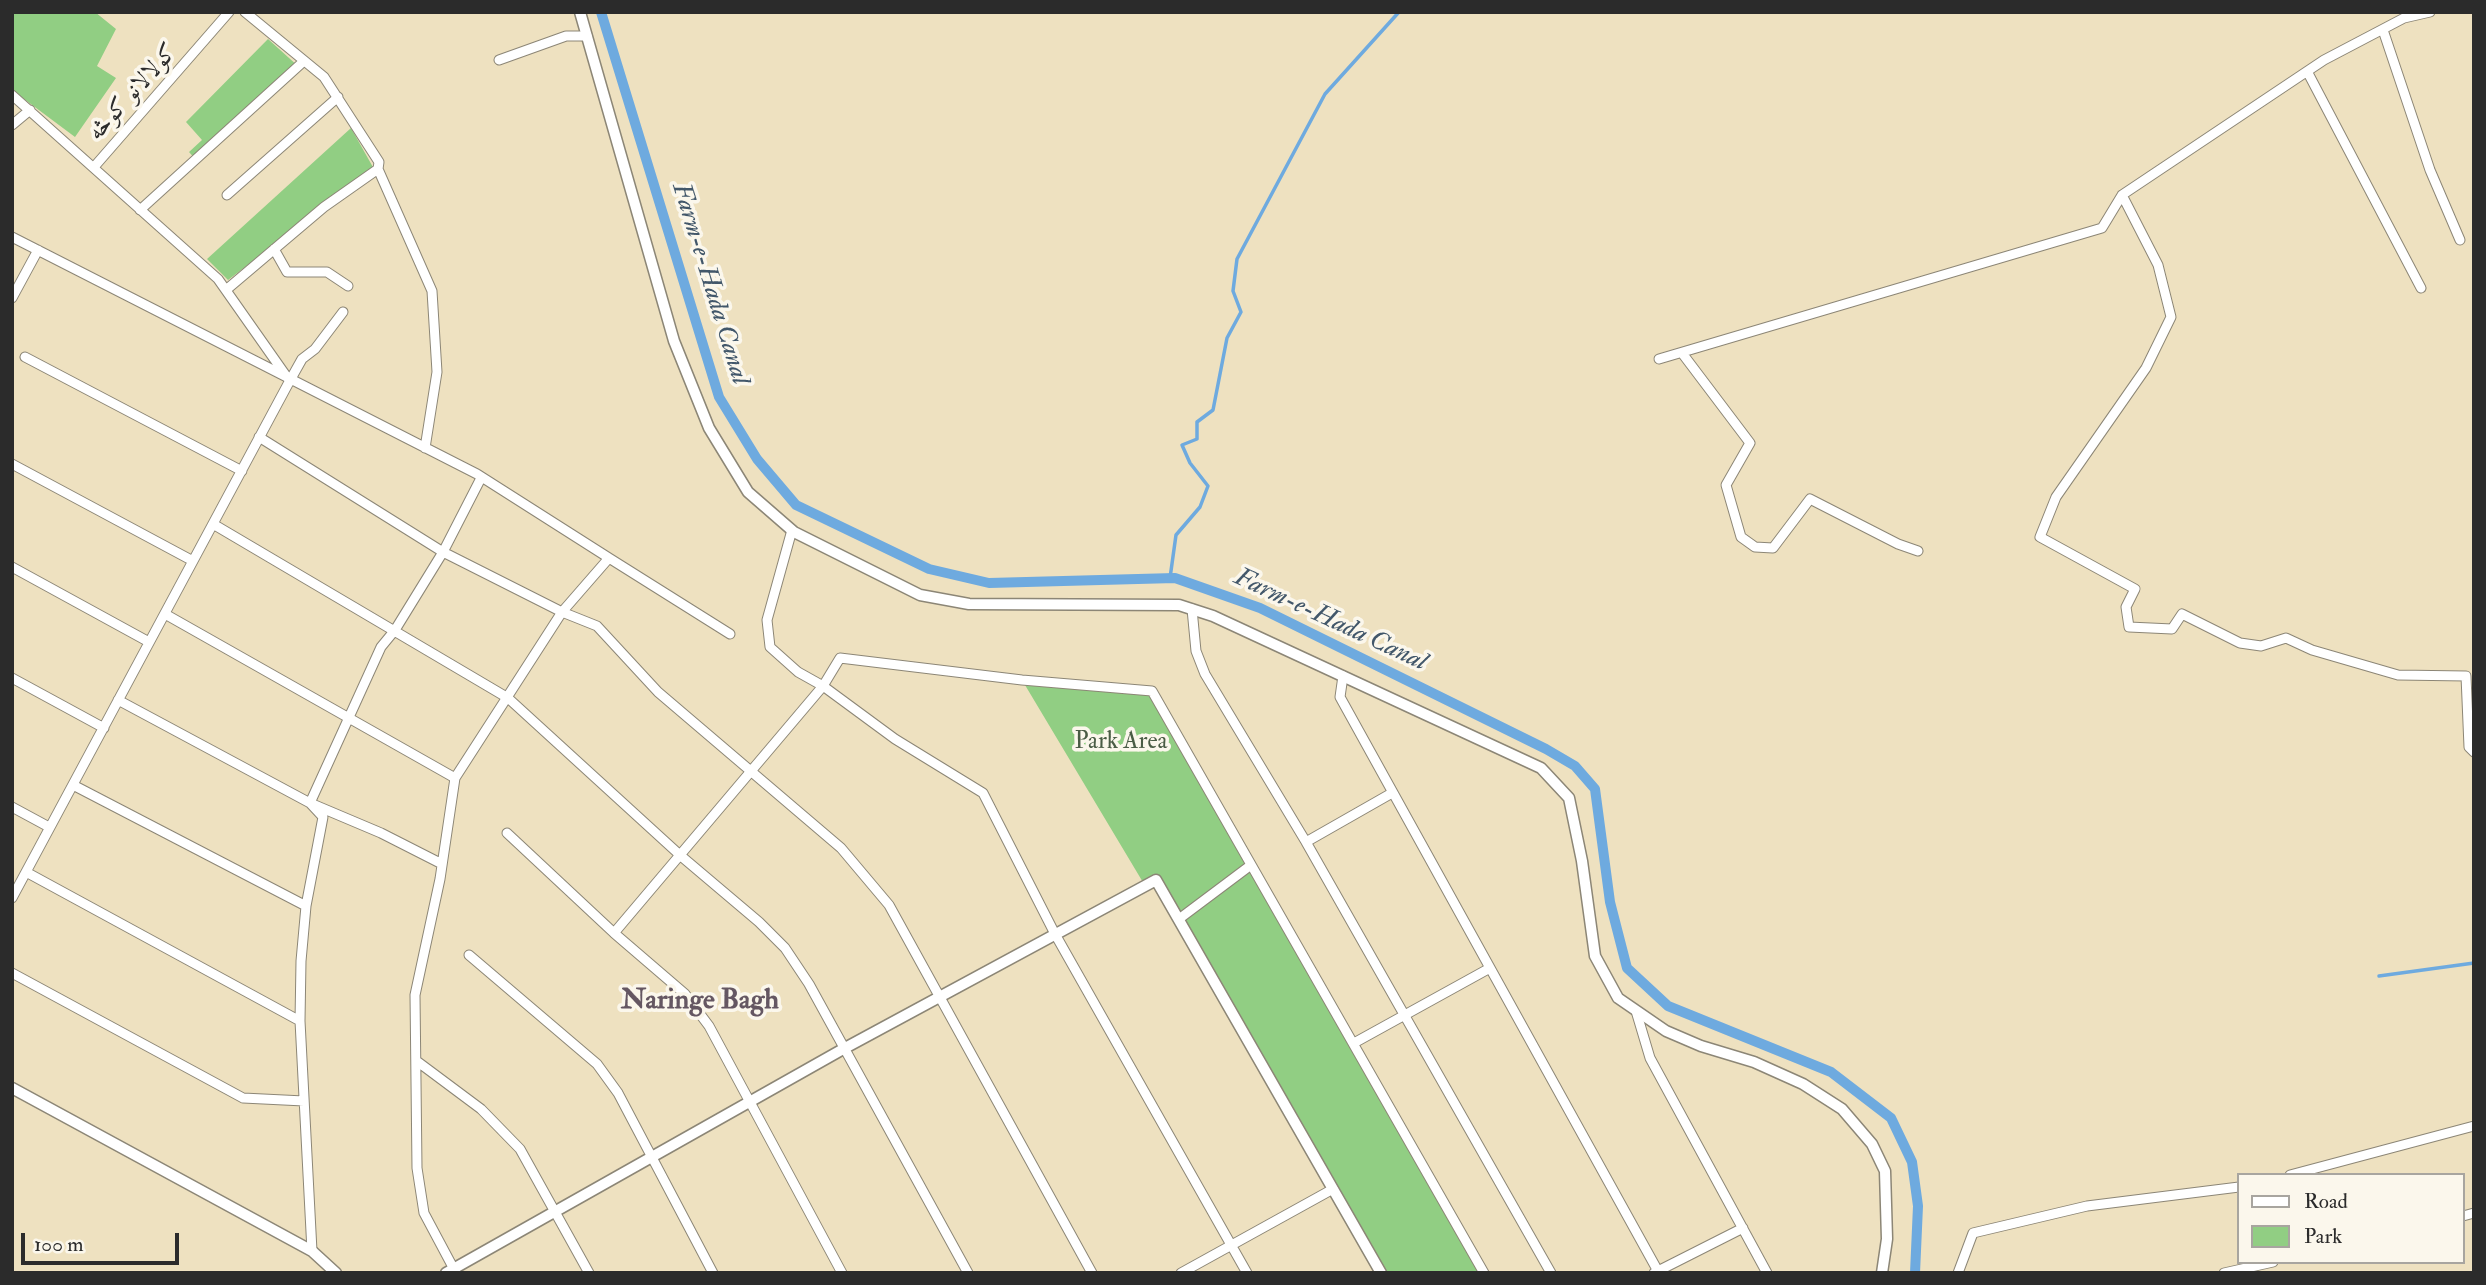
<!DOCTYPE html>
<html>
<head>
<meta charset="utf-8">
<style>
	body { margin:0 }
	#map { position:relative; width:2486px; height:1285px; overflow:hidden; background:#eee1c0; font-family:"IM FELL Double Pica",serif }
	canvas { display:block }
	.frame { position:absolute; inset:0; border:14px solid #2b2b2b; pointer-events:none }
	.legend { position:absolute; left:2237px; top:1173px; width:228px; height:91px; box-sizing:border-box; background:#fbf7ec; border:2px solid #a8a59f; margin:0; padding:9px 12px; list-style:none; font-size:21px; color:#2b2b2b }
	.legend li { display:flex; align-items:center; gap:14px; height:35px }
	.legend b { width:35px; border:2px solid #a8a59f }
	.scale { position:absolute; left:21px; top:1233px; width:158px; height:32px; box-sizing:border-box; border:4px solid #2b2b2b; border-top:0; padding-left:9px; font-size:21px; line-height:24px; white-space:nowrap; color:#2b2b2b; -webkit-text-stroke:5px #fbf7ec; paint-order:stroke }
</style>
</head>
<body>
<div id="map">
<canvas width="2486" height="1285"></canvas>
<div class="frame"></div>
<ul class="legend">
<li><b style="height:9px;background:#fff"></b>Road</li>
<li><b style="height:19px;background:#91ce83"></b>Park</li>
</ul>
<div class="scale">100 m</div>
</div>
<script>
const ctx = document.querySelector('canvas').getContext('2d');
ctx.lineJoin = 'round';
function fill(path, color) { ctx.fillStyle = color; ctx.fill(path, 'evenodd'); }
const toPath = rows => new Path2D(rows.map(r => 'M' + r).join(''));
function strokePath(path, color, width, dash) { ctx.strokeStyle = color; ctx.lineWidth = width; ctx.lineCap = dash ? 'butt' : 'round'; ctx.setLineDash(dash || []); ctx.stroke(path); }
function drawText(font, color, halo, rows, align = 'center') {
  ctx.font = font + ' "IM FELL Double Pica",Amiri,serif'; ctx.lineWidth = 7; ctx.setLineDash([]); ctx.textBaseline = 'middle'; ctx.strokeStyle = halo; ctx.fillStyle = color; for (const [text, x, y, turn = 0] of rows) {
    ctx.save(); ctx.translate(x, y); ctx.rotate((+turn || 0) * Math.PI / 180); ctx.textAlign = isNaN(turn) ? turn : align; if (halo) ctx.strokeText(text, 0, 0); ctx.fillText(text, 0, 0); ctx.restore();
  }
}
fill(toPath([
	[12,12,95,12,116,29,97,66,116,78,75,137,12,90],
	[268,39,299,67,198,162,189,152,202,140,186,122],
	[351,128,374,169,228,280,207,259],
	[1022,680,1152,691,1484,1273,1381,1273,1157,881,1144,884]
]), '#91ce83');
strokePath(toPath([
	[1170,578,1176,535,1200,507,1208,486,1190,463,1182,445,1197,439,1197,422,1213,410,1227,338,1241,312,1233,291,1237,259,1325,94,1399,12],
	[2379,976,2474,963]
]), '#6eaadf', 3.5);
strokePath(toPath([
	[601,12,719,397,757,459,796,505,929,569,989,583,1175,578,1260,608,1546,749,1575,766,1595,789,1610,902,1627,968,1668,1006,1831,1072,1891,1118,1912,1162,1918,1206,1915,1273]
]), '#6eaadf', 10);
const minor = toPath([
	[245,12,324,77,379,162,378,169,432,291,437,372,425,448],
	[2383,30,2430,170,2460,240],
	[499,60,566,36,587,36],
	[2308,73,2421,288],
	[12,95,218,279,289,380],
	[12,125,30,110],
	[94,167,229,12],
	[227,195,338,97],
	[2122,195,2158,265,2171,317,2146,368,2056,497,2040,537,2135,589,2126,607,2129,627,2172,629,2182,614,2240,643,2261,646,2286,638,2312,650,2398,675,2466,676,2469,747,2474,752],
	[140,210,304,61],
	[12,237,477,474,609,558],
	[274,249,287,272,327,272,348,286],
	[226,290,324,207,378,169],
	[12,298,38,250],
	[1682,353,1750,443,1726,485,1741,537,1755,547,1773,548,1810,499,1898,544,1918,551],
	[25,357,242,471],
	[1659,359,2102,228,2122,195,2324,60,2404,18,2430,12],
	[259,437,443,552,562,612,597,626,658,692,841,848,889,905,1092,1273],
	[12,464,193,561],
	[213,524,508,698,681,856,759,922,785,948,809,984,968,1273],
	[792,530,767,620,770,647,798,672,823,686,895,739,983,793,1055,934,1247,1273],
	[12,567,149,642],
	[1192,609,1196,651,1205,674,1306,842,1551,1273],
	[165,614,455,778],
	[1343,676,1340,697,1659,1273],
	[12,678,104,728],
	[118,700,310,803,381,833,442,864],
	[73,785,306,906],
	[12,807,49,827],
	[507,833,614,933,685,994,709,1026,842,1273],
	[1306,842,1392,793],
	[26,872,300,1021],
	[12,898,288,384,302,359,315,349,343,312],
	[1179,919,1251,865],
	[614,933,823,686,840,658,1022,680,1152,691,1484,1273],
	[469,955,597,1064,618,1093,713,1273],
	[12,973,243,1098,304,1101],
	[1636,1011,1650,1058,1767,1273],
	[1354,1043,1490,968],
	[418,1062,481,1109,520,1149,589,1273],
	[2290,1175,2474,1126],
	[2463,1216,2474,1213],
	[312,1251,300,1021,301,961,306,906,323,817,310,803,381,647,395,630,443,552,481,478],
	[456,1273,424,1213,417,1168,415,995,440,879,455,778,562,612,609,558,730,634],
	[1181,1273,1333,1189],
	[1654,1273,1743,1228],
	[1958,1273,1973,1233,2087,1206,2239,1187],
	[2224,1273,2273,1262]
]);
const tertiary = toPath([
	[580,12,674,341,709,428,748,492,794,532,920,595,969,604,1179,605,1213,616,1541,768,1569,798,1582,861,1595,956,1618,998,1666,1031,1701,1046,1754,1062,1803,1084,1842,1109,1872,1144,1885,1171,1887,1239,1882,1273],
	[12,1088,312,1251,336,1273],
	[446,1273,845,1048,1156,880,1381,1273]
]);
strokePath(minor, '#8c8676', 11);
strokePath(tertiary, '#8c8676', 13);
strokePath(minor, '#fff', 9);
strokePath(tertiary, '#fff', 10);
drawText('24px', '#2b2b2b', '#fbf7ec', [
	["کولالانو کوڅه",134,93,-48]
]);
drawText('24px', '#4a5c45', '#fbf7ec', [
	["Park Area",1121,743]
]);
drawText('italic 26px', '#42576a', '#fbf7ec', [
	["Farm-e-Hada Canal",709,284,73],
	["Farm-e-Hada Canal",1330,621,25]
]);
drawText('bold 28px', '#655762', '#fbf7ec', [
	["Naringe Bagh",700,1002]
]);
</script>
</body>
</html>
